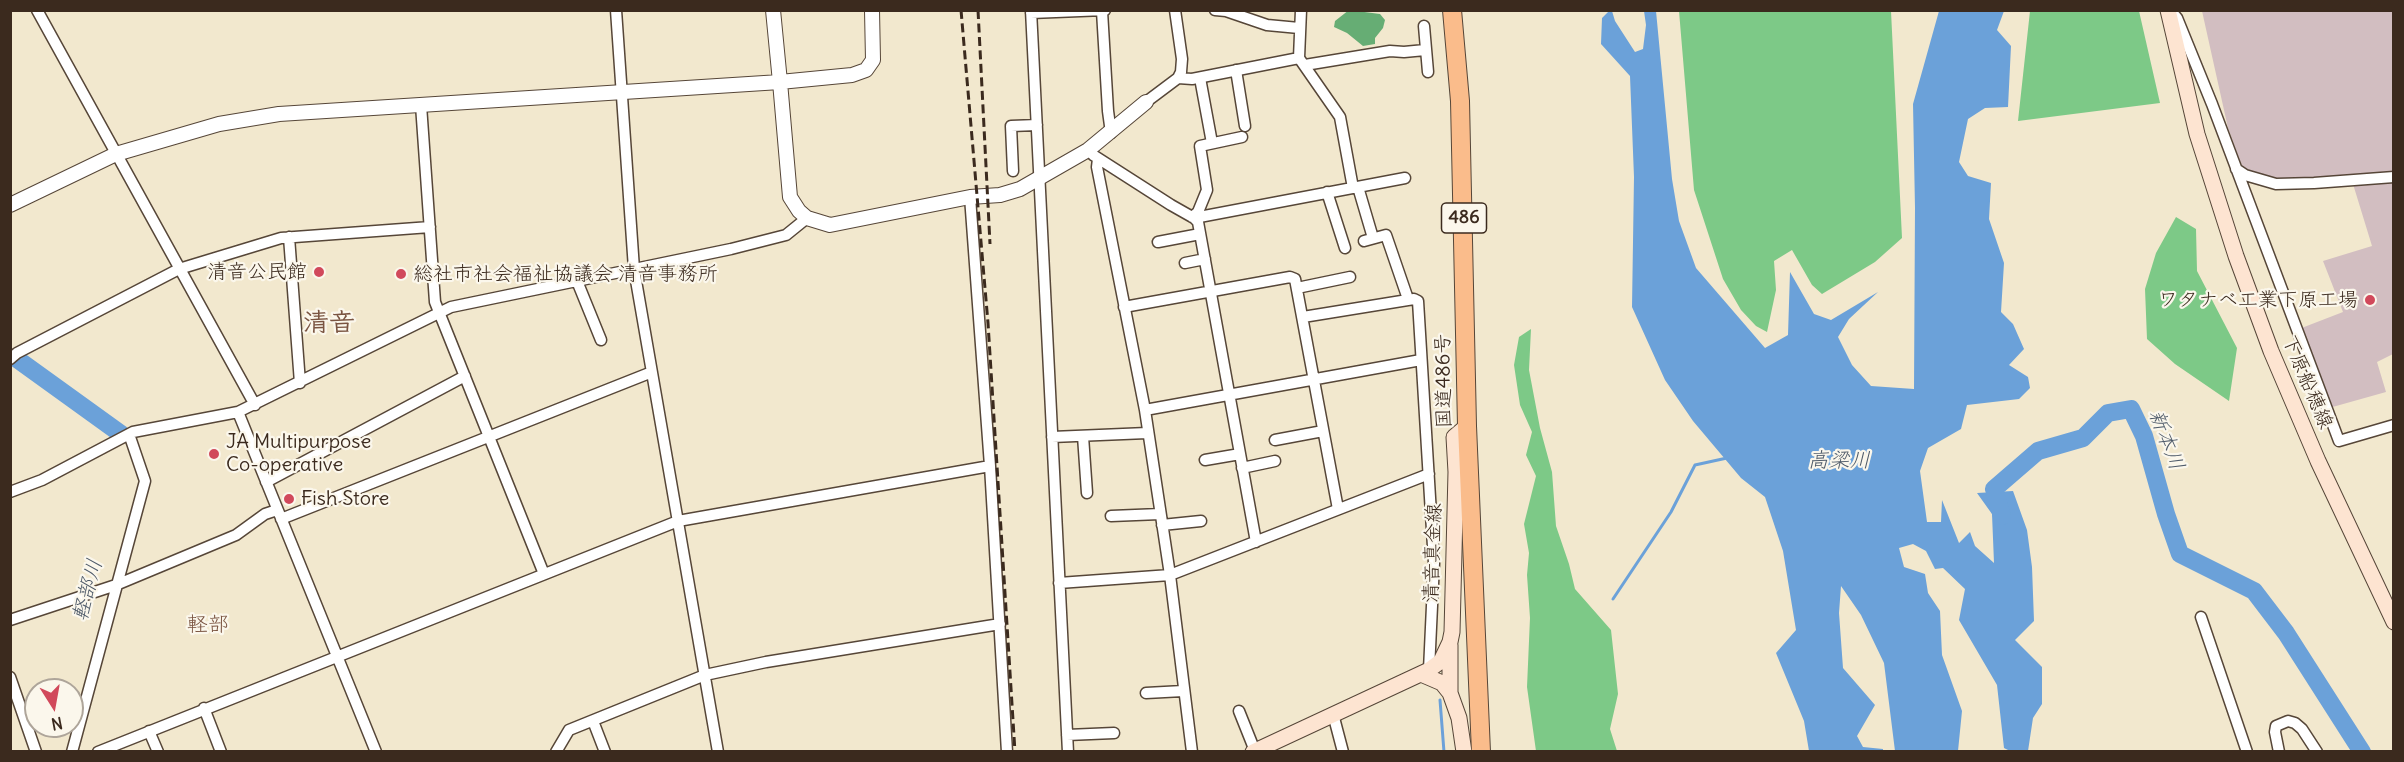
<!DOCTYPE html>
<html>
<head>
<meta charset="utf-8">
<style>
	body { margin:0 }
	#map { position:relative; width:2404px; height:762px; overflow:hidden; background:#f2e8ce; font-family:Delius,sans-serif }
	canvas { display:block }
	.frame { position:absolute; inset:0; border:12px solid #3b2a1e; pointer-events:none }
	.north { position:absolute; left:24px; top:678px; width:60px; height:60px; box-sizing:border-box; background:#fbf7ec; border:2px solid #aea59a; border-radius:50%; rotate:169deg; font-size:16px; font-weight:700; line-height:24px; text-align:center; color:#3b2a1e }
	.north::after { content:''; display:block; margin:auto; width:21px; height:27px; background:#d1495b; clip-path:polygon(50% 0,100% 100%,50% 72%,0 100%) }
</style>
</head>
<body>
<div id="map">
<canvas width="2404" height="762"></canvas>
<div class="frame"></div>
<div class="north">N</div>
</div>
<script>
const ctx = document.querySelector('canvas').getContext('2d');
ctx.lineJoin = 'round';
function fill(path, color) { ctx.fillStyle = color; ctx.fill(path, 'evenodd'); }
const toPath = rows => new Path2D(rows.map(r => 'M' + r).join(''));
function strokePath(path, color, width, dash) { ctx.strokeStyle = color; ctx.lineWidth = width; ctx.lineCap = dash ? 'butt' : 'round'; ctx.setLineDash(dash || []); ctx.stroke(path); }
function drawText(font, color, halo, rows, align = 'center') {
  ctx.font = font + ' Delius,"Klee One",sans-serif'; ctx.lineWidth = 4.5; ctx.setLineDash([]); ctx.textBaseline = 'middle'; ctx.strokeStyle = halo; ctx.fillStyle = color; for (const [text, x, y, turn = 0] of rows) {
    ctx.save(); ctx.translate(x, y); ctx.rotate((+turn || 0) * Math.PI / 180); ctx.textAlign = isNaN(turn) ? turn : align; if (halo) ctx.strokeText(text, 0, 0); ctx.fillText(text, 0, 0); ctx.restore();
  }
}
fill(toPath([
	[2202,11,2393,11,2393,173,2287,181,2260,176,2243,169,2228,128],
	[2393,181,2393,354,2377,362,2386,392,2329,408,2299,329,2343,312,2323,261,2372,246,2353,184]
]), '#d2bec1');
fill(toPath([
	[1679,11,1891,11,1902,238,1875,262,1822,294,1812,285,1792,250,1774,261,1776,290,1767,332,1756,326,1741,310,1723,279,1694,190],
	[2030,11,2139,11,2160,103,2018,121],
	[2176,217,2196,229,2197,271,2237,348,2229,401,2175,364,2147,339,2145,289,2156,253],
	[1531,329,1529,370,1540,428,1552,472,1556,526,1569,564,1575,589,1611,630,1618,694,1610,729,1617,751,1536,751,1527,687,1530,618,1527,575,1529,553,1524,524,1536,476,1526,455,1532,432,1520,405,1514,365,1519,337]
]), '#7dc987');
fill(toPath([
	[1349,10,1380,14,1385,20,1383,28,1375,38,1375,44,1363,46,1347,33,1334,27,1335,21]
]), '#66ad74');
fill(toPath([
	[1609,11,1612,11,1615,21,1635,52,1643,49,1646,25,1644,11,1656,11,1672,179,1679,221,1696,268,1765,348,1788,335,1790,272,1814,314,1831,320,1878,292,1849,319,1838,337,1852,365,1871,386,1914,389,1915,208,1913,104,1939,11,2004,11,1997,30,2011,46,2008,107,1985,108,1968,119,1959,162,1968,176,1991,183,1989,219,2004,263,2001,312,2013,324,2024,349,2009,365,2028,377,2030,388,2019,399,1967,405,1961,429,1928,448,1920,471,1927,522,1941,522,1942,500,1959,543,1970,532,1975,546,1994,563,1992,514,1977,493,2013,491,2027,530,2032,567,2034,621,2015,640,2042,667,2042,704,2033,718,2028,751,2010,751,2004,748,1997,685,1959,620,1965,589,1943,568,1935,569,1926,551,1913,544,1899,548,1904,567,1925,574,1928,593,1940,611,1942,655,1962,711,1958,751,1895,751,1884,663,1861,615,1841,586,1839,613,1843,668,1875,705,1857,736,1863,747,1883,749,1883,751,1809,751,1804,721,1776,653,1796,630,1783,551,1765,497,1741,478,1693,421,1665,380,1632,307,1634,177,1630,76,1601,44,1602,18]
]), '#6ba1d9');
strokePath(toPath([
	[1613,599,1671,512,1695,465,1727,458],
	[1440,700,1444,752]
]), '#6ba1d9', 3);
strokePath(toPath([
	[17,359,121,434],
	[2002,516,1994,489,2038,451,2083,438,2108,413,2131,409,2144,436,2166,514,2180,554,2254,591,2286,633,2362,752]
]), '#6ba1d9', 18);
const minor = toPath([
	[37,10,255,405],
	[616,10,634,269,718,752],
	[1031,10,1068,752],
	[1215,10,1226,11,1267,25,1299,28],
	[1102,11,1108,111,1111,133],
	[2171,11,2177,18,2212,104,2339,441,2394,425],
	[1031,13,1105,10],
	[1424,26,1428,72],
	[1299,58,1340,117,1353,188],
	[1305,65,1390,51,1404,52,1425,50],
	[1236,70,1245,126],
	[1178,78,1192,79,1299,58,1301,10],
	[1200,78,1212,143],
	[1146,102,1178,78,1181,72,1182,59,1175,10],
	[421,105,435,302,544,574],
	[1093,155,1171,205,1194,218,1198,222,1256,542],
	[1098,159,1097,167,1145,410,1170,575,1192,752],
	[2236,169,2245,175,2276,184,2314,183,2394,177],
	[1013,171,1011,126,1037,125],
	[1358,187,1373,238],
	[1327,192,1345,248],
	[970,197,990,466,1007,752],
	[1192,217,1198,212,1207,190,1200,146,1242,137],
	[1194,218,1405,178],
	[289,237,300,383],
	[1364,241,1386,235,1408,299],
	[1158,242,1200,234],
	[1185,263,1205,259],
	[577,281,601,340],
	[1297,288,1350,277],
	[1124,307,1290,277,1295,279,1338,509],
	[1303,317,1414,299,1418,301,1434,563,1429,670],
	[10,359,17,353,179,269,281,238,430,227],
	[1145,410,1421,360],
	[238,412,376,752],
	[1083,436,1087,493],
	[1052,437,1147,433],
	[1275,440,1323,431],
	[1205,460,1240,454],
	[1242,468,1275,461],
	[266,482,465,376],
	[10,492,42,480,133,432,238,412,451,307,731,249,786,235,807,218],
	[1111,516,1160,514],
	[281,519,652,372],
	[1162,525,1201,521],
	[1059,583,1170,575,1429,474],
	[2201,617,2247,752],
	[10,620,116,585,236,535,265,514,277,510],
	[10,677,36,752],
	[1146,693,1183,691],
	[204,708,221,752],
	[1239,711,1255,751],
	[1333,714,1343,752],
	[593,721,605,752],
	[149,731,158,752],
	[1067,735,1114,733],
	[72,752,145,481,129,434],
	[98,752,678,521,990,466],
	[556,752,569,730,705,675,766,662,1000,624],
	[2279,752,2275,732,2276,726,2288,721,2295,723,2302,729,2317,752]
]);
const tertiary = toPath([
	[773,10,780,82,852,75,866,70,873,60,872,10],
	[10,205,116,154,219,124,279,114,780,82,790,197,799,211,807,218,830,225,970,197,1000,195,1020,189,1088,150,1146,102]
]);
const secondary = toPath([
	[2168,10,2197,134,2236,256,2271,351,2318,461,2394,622],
	[1450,645,1450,693],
	[1421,674,1442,683,1450,693,1459,718,1464,752],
	[1253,752,1429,670,1441,661,1450,642,1452,632,1456,472,1454,437,1467,426]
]);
const trunk = toPath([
	[1452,10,1460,101,1467,426,1481,752]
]);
strokePath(minor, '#564638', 13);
strokePath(tertiary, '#564638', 16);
strokePath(secondary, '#564638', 17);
strokePath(trunk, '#564638', 20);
strokePath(minor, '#fff', 10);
strokePath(tertiary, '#fff', 14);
strokePath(secondary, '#fde4d1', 15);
strokePath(trunk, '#fabc8b', 18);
strokePath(toPath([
	[961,10,988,323,1015,752],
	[978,10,990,244]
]), '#3b2a1e', 3, [9, 4.5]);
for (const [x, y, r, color] of [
	[319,272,6,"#d1495b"],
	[401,274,6,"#d1495b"],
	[2370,300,6,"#d1495b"],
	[214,454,6,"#d1495b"],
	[289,499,6,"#d1495b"]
]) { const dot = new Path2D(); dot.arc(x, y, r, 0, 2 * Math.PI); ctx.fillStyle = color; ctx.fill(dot); strokePath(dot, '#fbf7ec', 2); }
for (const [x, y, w] of [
	[1464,218,45]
]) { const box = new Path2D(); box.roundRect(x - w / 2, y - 15, w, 30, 4.5); ctx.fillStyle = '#fbf7ec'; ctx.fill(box); strokePath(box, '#3b2a1e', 1.5); }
drawText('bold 18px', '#3b2a1e', null, [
	["486",1464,218]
]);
drawText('20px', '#3b2a1e', '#fbf7ec', [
	["清音公民館",307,272,"right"],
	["総社市社会福祉協議会 清音事務所",413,274],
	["ワタナベ工業下原工場",2358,300,"right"],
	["JA Multipurpose",226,442],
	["Co-operative",226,465],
	["Fish Store",301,499]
], 'left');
drawText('20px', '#3b2a1e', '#fbf7ec', [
	["国道486号",1444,381,-91],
	["下原船穂線",2307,382,67],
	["清音真金線",1433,553,-88]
]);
drawText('italic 21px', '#4e5a69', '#fbf7ec', [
	["新本川",2166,440,69],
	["高梁川",1839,461],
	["軽部川",88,590,-75]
]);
drawText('21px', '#7a5441', '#fbf7ec', [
	["軽部",208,625]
]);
drawText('bold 26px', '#7a5441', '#fbf7ec', [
	["清音",329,324]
]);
</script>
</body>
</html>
